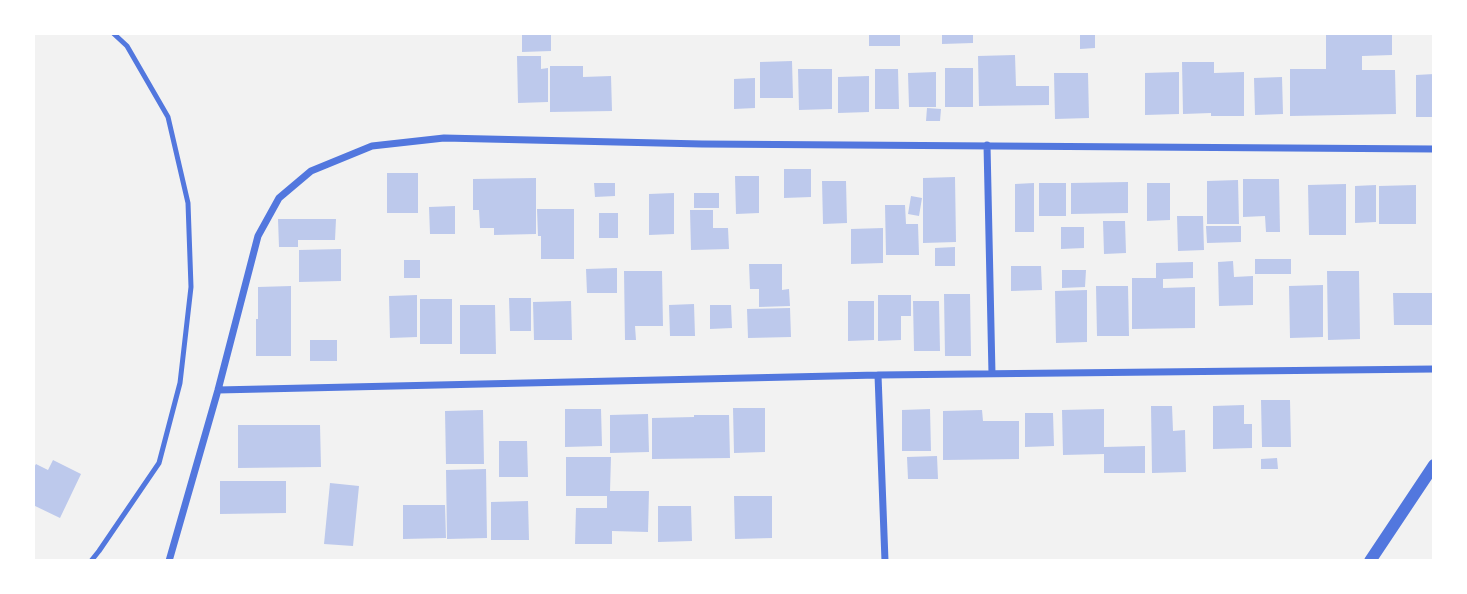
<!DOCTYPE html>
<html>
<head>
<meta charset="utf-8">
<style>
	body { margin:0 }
	#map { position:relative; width:1467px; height:594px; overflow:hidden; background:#f2f2f2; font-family:"Open Sans",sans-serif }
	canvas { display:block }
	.frame { position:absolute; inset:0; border:35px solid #fff; pointer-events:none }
</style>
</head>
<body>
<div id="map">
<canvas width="1467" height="594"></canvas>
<div class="frame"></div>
</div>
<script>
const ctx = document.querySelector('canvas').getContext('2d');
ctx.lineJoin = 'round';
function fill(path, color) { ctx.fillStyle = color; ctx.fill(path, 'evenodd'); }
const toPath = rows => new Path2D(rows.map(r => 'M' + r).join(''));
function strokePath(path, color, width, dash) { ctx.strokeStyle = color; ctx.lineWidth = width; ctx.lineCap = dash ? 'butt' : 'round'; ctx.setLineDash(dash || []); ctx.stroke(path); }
fill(toPath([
	[522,33,551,33,551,51,522,52],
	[869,33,900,33,900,46,869,46],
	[942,33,973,33,973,43,942,44],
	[1080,33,1095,33,1095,48,1080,49],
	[1326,33,1392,33,1392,55,1362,56,1362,70,1395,70,1396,114,1290,116,1290,69,1326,69],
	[1015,55,1016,86,1049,86,1049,105,979,106,978,56],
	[517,56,541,56,541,69,548,68,548,102,518,103],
	[792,61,793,98,760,98,760,62],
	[1182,62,1214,62,1214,73,1244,72,1244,116,1211,116,1211,113,1183,114],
	[550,66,583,66,583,77,611,76,612,111,550,112],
	[945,68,973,68,973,107,945,107],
	[798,69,832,69,832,109,799,110],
	[875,69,898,69,899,109,875,109],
	[936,72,936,107,909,107,908,73],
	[1179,72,1179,114,1145,115,1145,73],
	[1054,73,1088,73,1089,118,1055,119],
	[1434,74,1434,117,1416,117,1416,75],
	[869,76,869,112,838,113,838,77],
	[1282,77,1283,114,1255,115,1254,78],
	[755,78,755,108,734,109,734,79],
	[927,108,941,109,940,121,926,121],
	[784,169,811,169,811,197,784,198],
	[387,173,418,173,418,213,387,213],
	[735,176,759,176,759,213,736,214],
	[955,177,956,242,923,243,923,178],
	[536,178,536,234,494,235,494,228,480,228,479,210,473,210,473,179],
	[1243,179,1279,179,1280,232,1266,232,1265,216,1243,217],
	[1238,180,1239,224,1207,224,1207,181],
	[822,181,846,181,847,223,823,224],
	[1128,182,1128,213,1071,214,1071,183],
	[594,183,615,183,615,196,595,197],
	[1034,183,1034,232,1015,232,1015,184],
	[1039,183,1066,183,1066,216,1039,216],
	[1147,183,1170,183,1170,220,1147,221],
	[1346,184,1346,235,1309,235,1308,185],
	[1376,185,1376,222,1355,223,1355,186],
	[1416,185,1416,224,1379,224,1379,186],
	[674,193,674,234,649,235,649,194],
	[694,193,719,193,719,208,694,208],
	[911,196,922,198,919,216,908,214],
	[885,205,905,205,906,224,918,224,919,255,886,255],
	[455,206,455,234,430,234,429,207],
	[537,209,574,209,574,259,541,259,541,236,538,236],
	[690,210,713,210,713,228,728,228,729,249,691,250],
	[599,213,618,213,618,238,599,238],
	[1177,216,1203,216,1204,250,1178,251],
	[278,219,336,219,335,240,298,240,298,247,279,247],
	[1103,221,1125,221,1126,253,1104,254],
	[1206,226,1241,226,1241,242,1207,243],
	[1061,227,1084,227,1084,248,1061,249],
	[883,228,883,263,851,264,851,229],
	[955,247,955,266,935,266,935,248],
	[341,249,341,281,299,282,299,250],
	[1255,259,1291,259,1291,274,1255,274],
	[404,260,420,260,420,278,404,278],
	[1233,261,1234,277,1253,276,1253,305,1219,306,1218,262],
	[1193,262,1193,278,1163,279,1163,288,1195,287,1195,328,1132,329,1132,278,1156,278,1156,263],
	[749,264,782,264,782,290,789,289,790,306,759,307,759,289,750,289],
	[1011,266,1041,266,1042,290,1011,291],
	[617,268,617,293,587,293,586,269],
	[1062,270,1086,270,1085,287,1062,288],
	[624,271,662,271,663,326,635,326,636,340,625,340],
	[1327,271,1359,271,1360,339,1328,340],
	[1323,285,1323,337,1290,338,1289,286],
	[291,286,291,356,256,356,256,319,258,319,258,287],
	[1096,286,1128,286,1129,336,1097,336],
	[1087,290,1087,342,1056,343,1055,291],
	[1393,293,1434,293,1434,325,1394,325],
	[944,294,970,294,971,356,945,356],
	[417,295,417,337,390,338,389,296],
	[878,295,911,295,911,316,901,316,901,340,878,341],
	[509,298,531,298,531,331,510,331],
	[420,299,452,299,452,344,420,344],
	[571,301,572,340,534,340,533,302],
	[848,301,874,301,874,340,848,341],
	[913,301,939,301,940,351,914,351],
	[694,304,695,336,670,336,669,305],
	[460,305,495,305,496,354,460,354],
	[710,305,731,305,732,328,710,329],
	[790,308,791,337,748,338,747,309],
	[310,340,337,340,337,361,310,361],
	[1261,400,1290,400,1291,447,1262,447],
	[1244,405,1244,424,1252,424,1252,448,1213,449,1213,406],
	[1151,406,1172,406,1173,431,1185,430,1186,472,1152,473],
	[733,408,765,408,765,452,734,453],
	[565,409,601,409,602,446,565,447],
	[930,409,931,451,902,451,902,410],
	[1104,409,1104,447,1145,446,1145,473,1104,473,1104,454,1063,455,1062,410],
	[483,410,484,464,446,464,445,411],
	[982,410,983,421,1019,421,1019,459,943,460,943,411],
	[1025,413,1053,413,1054,446,1025,447],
	[648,414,649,452,610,453,610,415],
	[694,415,729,415,730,458,652,459,652,418,694,417],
	[238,425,320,425,321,467,238,468],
	[499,441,527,441,528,477,499,477],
	[937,456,938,479,908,479,907,457],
	[566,457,611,457,610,491,649,491,648,532,612,531,612,544,575,544,576,508,607,508,607,496,566,496],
	[1277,458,1278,469,1261,469,1261,459],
	[53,460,81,474,60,518,33,505,33,469,36,464,48,470],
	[486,469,487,538,447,539,446,470],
	[220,481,286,481,286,513,220,514],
	[330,483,359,486,353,546,324,544],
	[734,496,772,496,772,538,735,539],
	[528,501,529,540,491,540,491,502],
	[403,505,445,505,446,538,403,539],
	[658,506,691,506,692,541,658,542]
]), '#bdc9ec');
strokePath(toPath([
	[91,561,99,551,159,463,180,383,191,287,188,203,168,117,127,46,113,33]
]), '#5277de', 5);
strokePath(toPath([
	[987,145,992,374],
	[878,375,885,561],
	[218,390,878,375,1434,369],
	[169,561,218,390,258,236,279,198,311,171,372,146,444,138,702,144,1434,149]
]), '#5277de', 7);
strokePath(toPath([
	[1370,561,1434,465]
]), '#5277de', 12);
</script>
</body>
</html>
